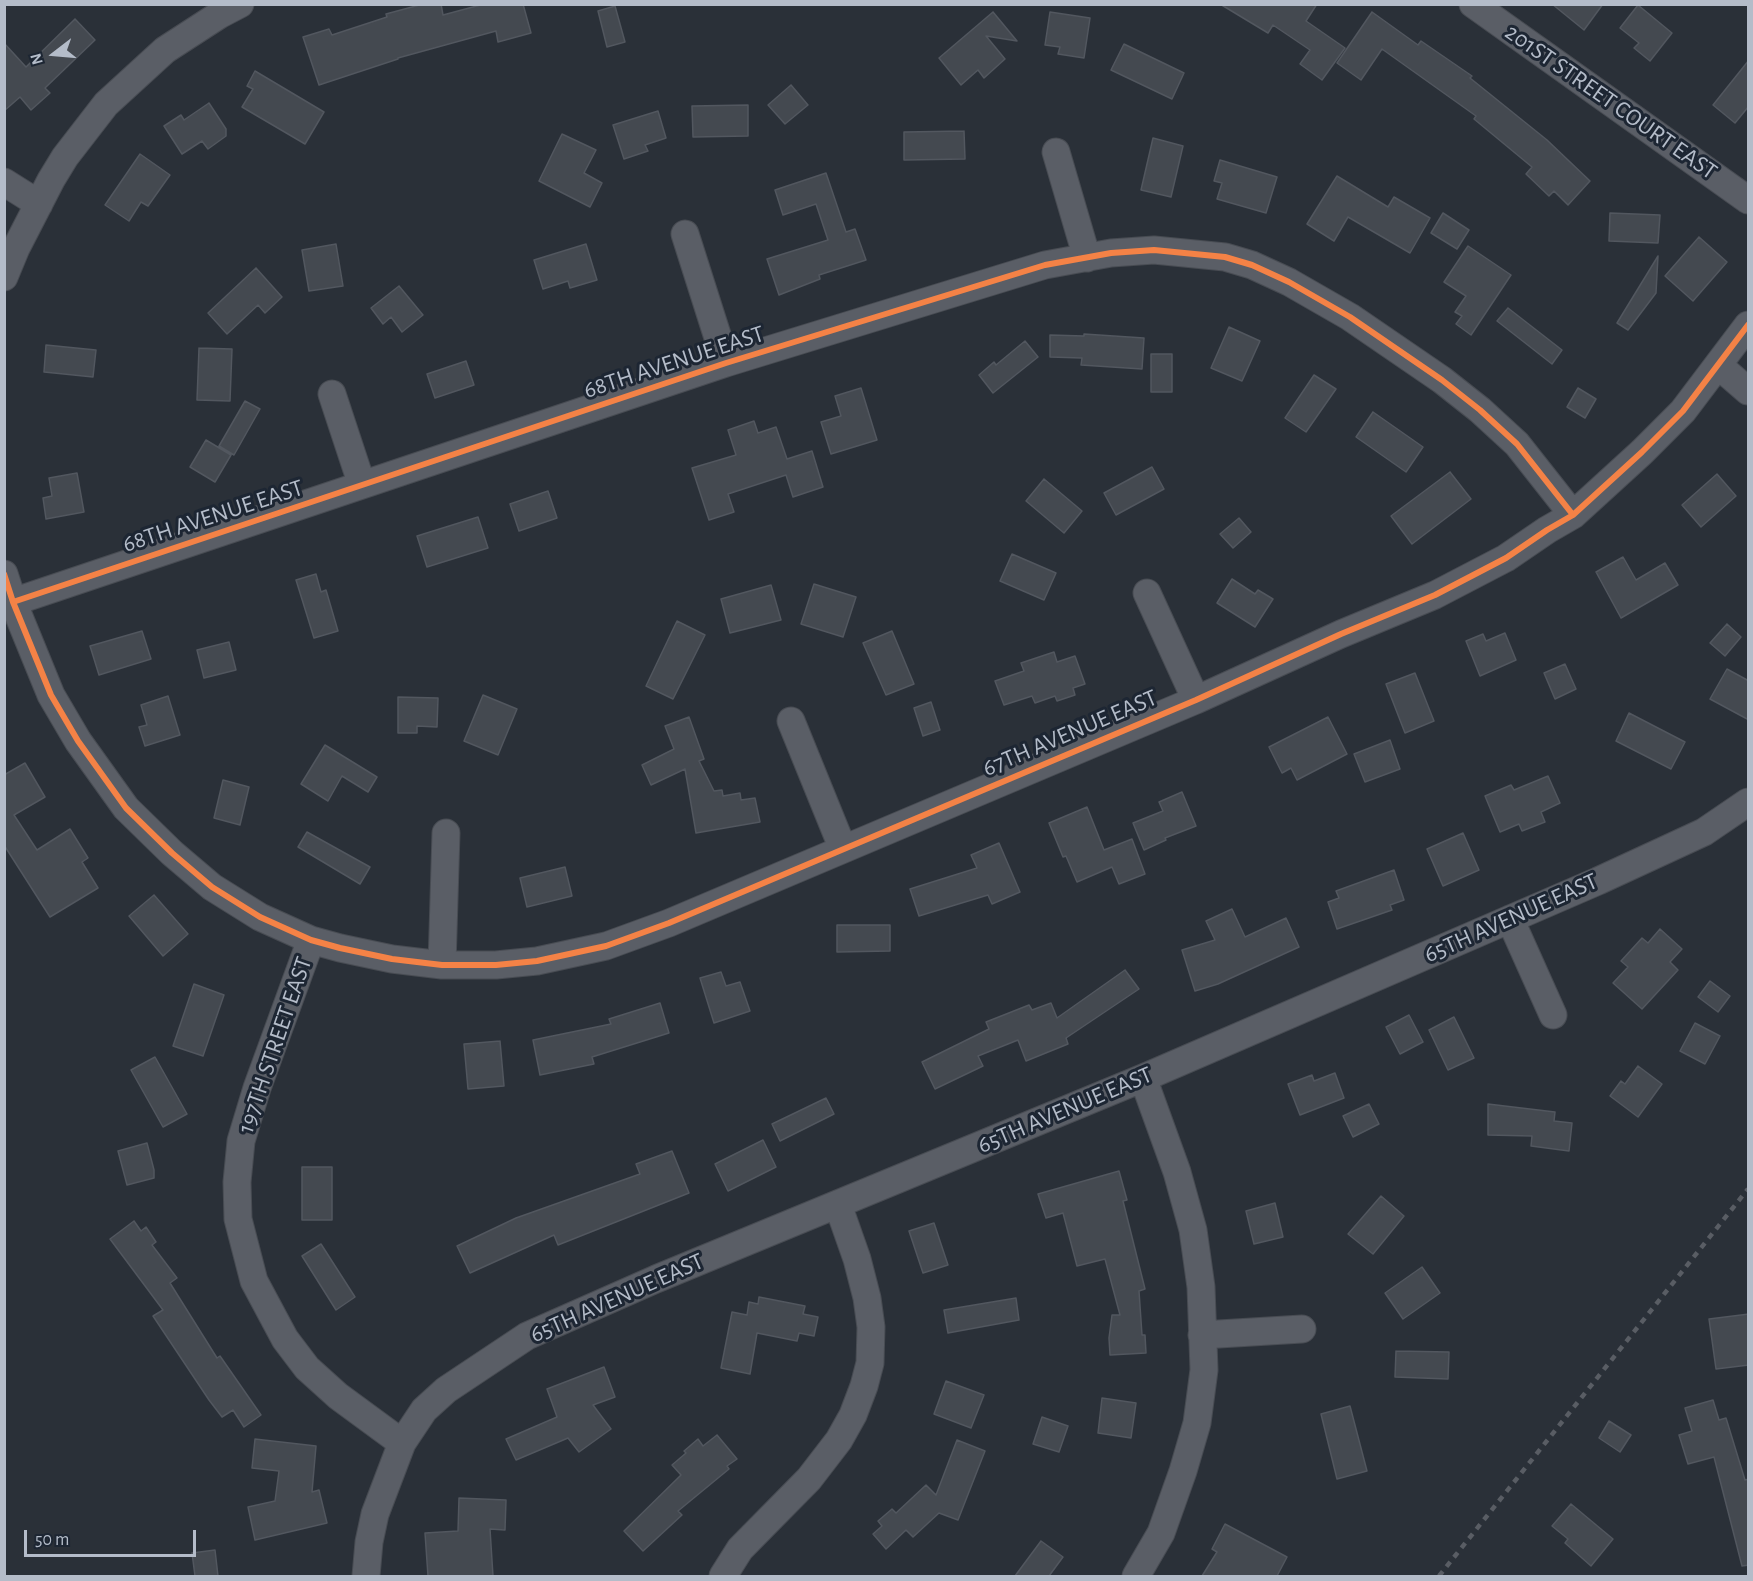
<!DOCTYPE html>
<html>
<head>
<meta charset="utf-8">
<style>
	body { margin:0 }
	#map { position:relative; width:1753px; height:1581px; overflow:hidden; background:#2a3038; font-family:"Alegreya Sans",sans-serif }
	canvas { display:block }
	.frame { position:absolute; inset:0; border:6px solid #b4bcc9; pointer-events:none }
	.north { position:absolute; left:24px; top:24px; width:60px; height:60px; -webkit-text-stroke:4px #1d2633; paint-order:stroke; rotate:254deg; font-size:16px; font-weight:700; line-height:24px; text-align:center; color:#b4bcc9 }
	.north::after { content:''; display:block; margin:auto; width:21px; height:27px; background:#b4bcc9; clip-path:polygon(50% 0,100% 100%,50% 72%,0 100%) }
	.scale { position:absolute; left:24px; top:1530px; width:172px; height:27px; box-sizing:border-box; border:3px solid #b4bcc9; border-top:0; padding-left:8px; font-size:18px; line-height:21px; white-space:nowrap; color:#b4bcc9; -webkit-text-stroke:4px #1d2633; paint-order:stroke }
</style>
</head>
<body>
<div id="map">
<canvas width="1753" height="1581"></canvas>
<div class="frame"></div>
<div class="north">N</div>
<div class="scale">50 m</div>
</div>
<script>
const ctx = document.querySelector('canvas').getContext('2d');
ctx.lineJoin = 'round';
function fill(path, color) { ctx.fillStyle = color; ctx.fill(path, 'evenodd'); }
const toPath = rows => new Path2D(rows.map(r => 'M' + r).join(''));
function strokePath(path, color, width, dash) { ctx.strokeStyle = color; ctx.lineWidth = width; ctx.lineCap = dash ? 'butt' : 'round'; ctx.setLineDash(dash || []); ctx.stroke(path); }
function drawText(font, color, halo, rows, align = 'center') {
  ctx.font = font + ' "Alegreya Sans",sans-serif'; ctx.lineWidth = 6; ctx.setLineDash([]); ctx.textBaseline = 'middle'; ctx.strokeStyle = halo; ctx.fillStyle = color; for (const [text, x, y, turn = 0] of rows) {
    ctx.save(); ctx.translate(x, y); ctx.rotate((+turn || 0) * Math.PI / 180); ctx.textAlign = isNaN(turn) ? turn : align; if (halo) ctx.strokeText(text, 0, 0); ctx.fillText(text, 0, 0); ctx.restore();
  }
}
const building = toPath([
	[423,4,441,4,443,15,484,4,523,4,531,33,498,42,496,31,398,58,398,59,319,85,303,37,329,29,332,35,387,17,386,14,423,4],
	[1220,4,1317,4,1306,21,1345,48,1322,80,1300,64,1310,50,1273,25,1268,33,1220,4],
	[1552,4,1603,4,1584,30,1552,4],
	[1638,5,1672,33,1650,61,1634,48,1639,43,1620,28,1638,5],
	[615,6,625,42,607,47,598,11,615,6],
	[993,12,1017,41,986,36,1005,59,984,78,978,70,961,85,939,58,993,12],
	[1050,12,1090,18,1084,58,1058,54,1060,47,1045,45,1050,12],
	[1372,12,1418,45,1421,41,1472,76,1470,78,1547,140,1590,181,1568,205,1554,191,1549,196,1526,174,1532,167,1474,119,1476,116,1382,49,1361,80,1337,63,1372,12],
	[75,19,95,40,45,88,50,93,31,110,20,97,4,111,4,43,26,67,75,19],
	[1124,44,1184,73,1172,99,1111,70,1124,44],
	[1749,60,1749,106,1735,123,1713,105,1749,60],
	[255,71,324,112,305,144,242,107,253,89,247,86,255,71],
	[791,85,808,105,785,124,768,105,791,85],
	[209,103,226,129,226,136,208,149,202,141,182,154,164,126,181,115,184,120,209,103],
	[748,105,748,136,693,137,692,106,748,105],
	[658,111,666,138,645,145,648,151,624,159,613,125,658,111],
	[964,131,965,159,904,160,904,132,964,131],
	[562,134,596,150,584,173,602,183,590,207,539,181,562,134],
	[1153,138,1183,146,1171,197,1141,190,1153,138],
	[140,154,170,175,148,206,141,202,129,221,105,205,140,154],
	[1220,160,1277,177,1266,213,1217,199,1222,183,1214,181,1220,160],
	[826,173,846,232,855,229,866,260,819,275,820,279,779,295,767,259,828,240,816,204,783,215,775,190,826,173],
	[1337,176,1388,207,1394,197,1430,218,1410,253,1348,217,1334,241,1307,224,1337,176],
	[1443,213,1469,230,1457,249,1431,233,1443,213],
	[1610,213,1660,215,1658,243,1609,241,1610,213],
	[1699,237,1727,262,1693,301,1665,276,1699,237],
	[336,244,343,286,309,291,302,250,336,244],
	[586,244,597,280,570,288,568,281,543,289,534,260,586,244],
	[1468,246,1511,275,1471,335,1456,324,1462,316,1455,312,1466,296,1444,282,1468,246],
	[1658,256,1656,293,1628,330,1617,323,1658,256],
	[256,268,282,297,265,313,258,305,227,334,208,313,256,268],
	[399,286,423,315,402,332,391,317,383,324,371,308,399,286],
	[1508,308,1562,350,1552,364,1497,321,1508,308],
	[1229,327,1260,341,1242,381,1211,368,1229,327],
	[1084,334,1144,338,1142,369,1081,365,1082,358,1050,357,1050,335,1084,336,1084,334],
	[1025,341,1038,357,993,393,979,375,994,362,996,365,1025,341],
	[46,345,96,350,93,377,44,372,46,345],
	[199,348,232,349,230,401,197,400,199,348],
	[1151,354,1172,354,1172,392,1151,392,1151,354],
	[466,361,474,385,435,398,427,374,466,361],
	[1314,375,1336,389,1306,432,1285,418,1314,375],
	[861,388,877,440,831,454,821,422,841,416,835,396,861,388],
	[1578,388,1596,399,1585,418,1567,407,1578,388],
	[245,401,260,409,234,455,219,446,245,401],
	[1373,412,1423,447,1406,472,1356,437,1373,412],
	[754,421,758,433,776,427,787,459,812,451,823,487,793,497,786,475,728,494,734,512,709,520,692,468,736,455,728,430,754,421],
	[206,440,231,455,215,482,190,467,206,440],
	[1152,467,1164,489,1116,515,1104,493,1152,467],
	[1450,472,1471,499,1412,544,1391,516,1450,472],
	[77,473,84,512,46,519,43,498,52,496,49,478,77,473],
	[1717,474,1736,496,1701,527,1682,505,1717,474],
	[1044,479,1082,511,1064,533,1026,501,1044,479],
	[548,491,557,518,519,531,510,504,548,491],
	[478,517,488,548,427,567,417,536,478,517],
	[1239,518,1251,532,1233,548,1220,534,1239,518],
	[1012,554,1056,573,1044,600,1000,581,1012,554],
	[1623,557,1636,580,1665,563,1678,585,1621,618,1596,572,1623,557],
	[316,574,321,592,326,590,338,631,314,638,296,580,316,574],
	[1232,579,1255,594,1258,590,1273,599,1255,627,1217,603,1232,579],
	[814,584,856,597,843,637,801,624,814,584],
	[771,585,781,620,730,633,721,599,771,585],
	[677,621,705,635,673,699,646,686,677,621],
	[1727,624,1741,637,1725,656,1710,643,1727,624],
	[142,631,151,659,99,675,90,646,142,631],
	[892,631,914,684,886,695,863,643,892,631],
	[1505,633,1516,660,1480,676,1466,641,1483,634,1486,641,1505,633],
	[229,642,236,670,204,678,197,650,229,642],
	[1054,652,1057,662,1075,656,1085,684,1073,688,1075,695,1057,701,1055,696,1035,703,1032,696,1004,705,995,681,1024,671,1021,663,1054,652],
	[1565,664,1576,689,1555,699,1544,673,1565,664],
	[1727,669,1749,681,1749,720,1710,699,1727,669],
	[1415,673,1434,721,1405,733,1386,684,1415,673],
	[483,695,517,709,498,755,464,741,483,695],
	[168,696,180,735,145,746,139,727,147,725,141,705,168,696],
	[398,697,438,698,437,727,417,726,417,733,398,733,398,697],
	[931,702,940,730,923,736,914,708,931,702],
	[1629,713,1685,742,1671,769,1616,741,1629,713],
	[689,717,704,759,699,761,714,791,722,790,723,796,740,793,741,800,755,798,760,822,696,833,685,769,651,785,642,765,674,749,665,726,689,717],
	[1328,717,1347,754,1297,780,1291,768,1282,773,1269,747,1328,717],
	[1390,740,1400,769,1365,782,1354,754,1390,740],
	[325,745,377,777,368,792,342,776,328,801,301,784,325,745],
	[25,763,45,797,14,815,37,850,70,829,88,858,82,862,98,888,50,917,4,845,4,775,25,763],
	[1548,776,1560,803,1541,812,1545,822,1522,831,1519,824,1500,832,1485,796,1511,785,1514,790,1548,776],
	[223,780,249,787,240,825,214,818,223,780],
	[1182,792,1196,826,1165,838,1166,840,1144,850,1133,823,1163,811,1159,802,1182,792],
	[1087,807,1104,850,1132,839,1145,874,1119,884,1112,867,1077,882,1066,856,1063,857,1049,823,1087,807],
	[307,832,370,867,360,884,298,847,307,832],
	[1463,833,1479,870,1443,886,1427,849,1463,833],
	[999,843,1020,892,992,904,988,895,919,916,910,889,977,868,971,855,999,843],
	[565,867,572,896,527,907,520,878,565,867],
	[1394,870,1404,900,1390,905,1392,910,1337,929,1328,902,1339,898,1336,891,1394,870],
	[154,895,188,934,163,956,129,916,154,895],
	[1232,909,1245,937,1286,918,1299,947,1218,984,1195,991,1182,950,1215,940,1206,921,1232,909],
	[837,925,890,925,890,951,837,952,837,925],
	[1660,929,1682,949,1670,962,1678,970,1642,1009,1613,983,1628,967,1621,961,1642,938,1648,943,1660,929],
	[1125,970,1139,989,1066,1038,1068,1044,1026,1061,1018,1040,978,1056,983,1066,935,1089,922,1062,989,1029,986,1022,1029,1005,1032,1010,1051,1003,1057,1018,1125,970],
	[721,972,726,986,740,982,750,1011,714,1023,700,978,721,972],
	[1710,981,1730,996,1718,1012,1698,997,1710,981],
	[194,984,224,995,203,1056,173,1046,194,984],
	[660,1003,669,1033,592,1057,594,1064,540,1075,533,1040,611,1024,609,1019,660,1003],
	[1409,1015,1423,1042,1400,1054,1386,1027,1409,1015],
	[1454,1017,1474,1058,1448,1070,1429,1030,1454,1017],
	[1695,1023,1720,1036,1705,1064,1680,1051,1695,1023],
	[500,1041,504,1086,468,1089,464,1044,500,1041],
	[155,1057,187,1114,163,1127,131,1070,155,1057],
	[1638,1066,1662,1084,1638,1117,1610,1096,1621,1081,1625,1084,1638,1066],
	[1335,1073,1344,1098,1300,1115,1288,1084,1312,1075,1314,1081,1335,1073],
	[826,1098,834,1114,780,1141,772,1124,826,1098],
	[1369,1104,1379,1124,1353,1137,1343,1116,1369,1104],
	[1488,1104,1555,1112,1554,1121,1572,1123,1569,1151,1531,1146,1532,1136,1488,1135,1488,1104],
	[763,1140,776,1167,728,1191,715,1164,763,1140],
	[147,1143,154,1170,154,1178,127,1185,118,1151,147,1143],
	[672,1151,689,1193,558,1245,554,1235,470,1273,457,1246,516,1218,640,1174,636,1164,672,1151],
	[302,1167,332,1167,332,1220,302,1220,302,1167],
	[1119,1171,1127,1200,1123,1201,1145,1289,1139,1291,1142,1335,1145,1335,1146,1353,1110,1355,1109,1338,1112,1315,1120,1315,1105,1259,1077,1266,1063,1213,1046,1218,1038,1194,1119,1171],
	[1381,1196,1404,1216,1373,1254,1348,1234,1381,1196],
	[1275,1203,1283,1237,1254,1244,1246,1211,1275,1203],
	[134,1221,141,1231,146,1227,156,1242,152,1245,177,1278,170,1283,217,1358,220,1356,261,1415,244,1427,233,1410,222,1417,209,1400,153,1316,163,1310,110,1239,134,1221],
	[934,1223,948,1265,923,1273,909,1231,934,1223],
	[321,1244,355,1297,336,1310,302,1256,321,1244],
	[1422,1267,1440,1293,1403,1319,1385,1293,1422,1267],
	[759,1297,805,1306,803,1314,818,1317,814,1336,799,1333,797,1341,757,1333,750,1374,721,1368,732,1312,747,1315,749,1302,758,1304,759,1297],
	[1016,1298,1019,1320,948,1333,944,1310,1016,1298],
	[1749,1314,1749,1365,1716,1369,1709,1319,1749,1314],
	[1396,1351,1449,1352,1448,1379,1395,1377,1396,1351],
	[604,1367,615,1397,593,1405,611,1429,579,1452,568,1438,516,1460,506,1439,557,1417,547,1389,604,1367],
	[946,1381,984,1395,971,1428,934,1414,946,1381],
	[1102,1398,1136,1403,1131,1438,1098,1433,1102,1398],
	[1713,1400,1719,1420,1726,1418,1745,1480,1749,1479,1749,1565,1742,1566,1714,1457,1688,1464,1679,1435,1692,1431,1685,1408,1713,1400],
	[1350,1406,1367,1471,1337,1479,1321,1414,1350,1406],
	[1042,1417,1068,1426,1059,1452,1033,1444,1042,1417],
	[1609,1421,1631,1435,1620,1452,1599,1438,1609,1421],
	[717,1435,737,1459,727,1466,729,1469,678,1511,682,1515,643,1551,624,1531,681,1475,672,1465,686,1453,684,1451,698,1439,703,1446,717,1435],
	[255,1439,316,1446,312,1492,319,1490,327,1523,255,1540,248,1507,275,1501,279,1471,252,1468,255,1439],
	[957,1440,985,1451,958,1520,939,1513,913,1537,906,1530,886,1549,873,1534,882,1526,878,1521,892,1509,896,1513,926,1485,936,1495,957,1440],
	[459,1498,506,1500,505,1530,490,1529,493,1576,428,1576,425,1533,458,1531,459,1498],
	[1571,1504,1613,1539,1591,1566,1565,1543,1568,1539,1552,1526,1571,1504],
	[1225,1524,1287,1557,1277,1576,1202,1576,1217,1552,1212,1549,1225,1524],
	[1041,1541,1063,1557,1049,1576,1015,1576,1041,1541],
	[215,1550,218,1576,195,1576,192,1553,215,1550]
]);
fill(building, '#444950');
strokePath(building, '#52575f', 1.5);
const street = toPath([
	[1473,4,1748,200],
	[1056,152,1087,258],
	[4,182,39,204],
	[685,234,726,363],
	[4,277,16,248,51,180,65,157,106,104,165,50,219,15,240,4],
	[1718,365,1748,391],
	[332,394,362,485],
	[4,574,13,602,51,695,78,741,126,808,172,853,212,887,260,917,311,940,340,948,392,959,442,965,496,965,537,961,606,946,669,923,1196,700,1341,634,1435,595,1506,558,1547,530,1573,515,1642,452,1683,411,1748,325],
	[1147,593,1196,700],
	[13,602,726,363,1045,265,1111,253,1154,250,1225,257,1252,265,1289,282,1350,317,1442,380,1480,410,1517,444,1573,515],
	[791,721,843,849],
	[1510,919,1553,1015],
	[311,940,257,1088,241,1141,237,1182,238,1219,254,1281,285,1339,307,1368,338,1396,402,1443,375,1514,369,1542,366,1576],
	[442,965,446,833],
	[1202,1335,1302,1329],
	[402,1443,424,1410,446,1390,527,1336,656,1279,1143,1078,1598,881,1704,832,1748,802],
	[723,1576,740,1549,809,1479,839,1440,853,1415,864,1386,870,1363,871,1327,867,1298,857,1259,838,1205],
	[1136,1576,1161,1533,1183,1471,1197,1423,1204,1370,1201,1287,1193,1230,1177,1172,1143,1078]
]);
strokePath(street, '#484c53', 29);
strokePath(street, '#5a5e66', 27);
strokePath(toPath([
	[1439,1576,1748,1189]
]), '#595d64', 4.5, [6, 6]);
strokePath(toPath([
	[4,574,13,602,51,695,78,741,126,808,172,853,212,887,260,917,311,940,340,948,392,959,442,965,496,965,537,961,606,946,669,923,1196,700,1341,634,1435,595,1506,558,1547,530,1573,515,1642,452,1683,411,1748,325],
	[13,602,726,363,1045,265,1111,253,1154,250,1225,257,1252,265,1289,282,1350,317,1442,380,1480,410,1517,444,1573,515]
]), '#f48246', 6);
drawText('24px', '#b4bcc9', '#1d2633', [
	["201ST STREET COURT EAST",1611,102,35],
	["68TH AVENUE EAST",674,362,-18],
	["68TH AVENUE EAST",213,516,-18],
	["67TH AVENUE EAST",1070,733,-23],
	["65TH AVENUE EAST",1511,918,-24],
	["197TH STREET EAST",275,1045,-71],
	["65TH AVENUE EAST",1065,1110,-23],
	["65TH AVENUE EAST",617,1298,-24]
]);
</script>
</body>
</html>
